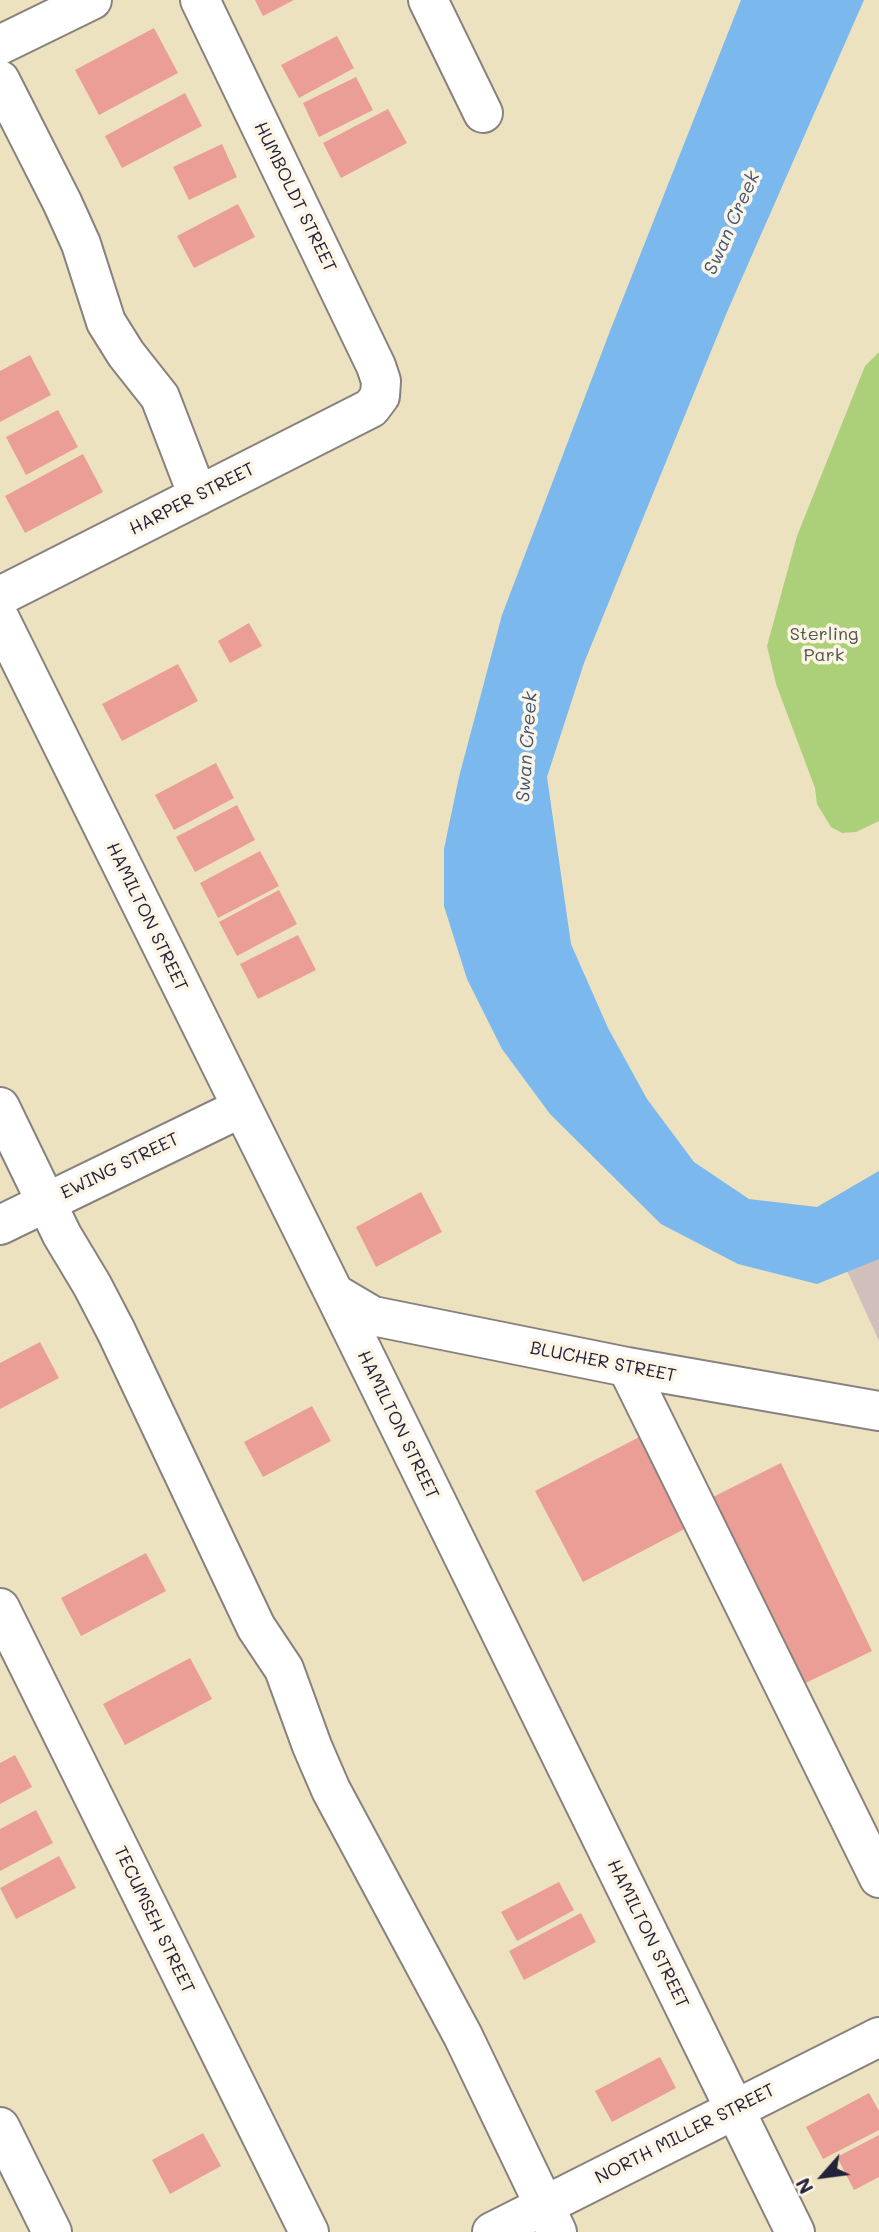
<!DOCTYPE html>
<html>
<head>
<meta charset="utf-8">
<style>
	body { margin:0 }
	#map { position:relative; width:879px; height:2232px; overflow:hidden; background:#ede2c0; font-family:Mali,sans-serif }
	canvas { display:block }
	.north { position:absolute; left:788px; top:2141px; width:70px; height:70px; -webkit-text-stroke:5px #fcf5e5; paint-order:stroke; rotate:242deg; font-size:19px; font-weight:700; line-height:28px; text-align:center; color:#22223b }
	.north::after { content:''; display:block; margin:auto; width:24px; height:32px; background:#22223b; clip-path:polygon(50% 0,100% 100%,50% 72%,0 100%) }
</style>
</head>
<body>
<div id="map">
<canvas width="879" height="2232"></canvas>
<div class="north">N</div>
</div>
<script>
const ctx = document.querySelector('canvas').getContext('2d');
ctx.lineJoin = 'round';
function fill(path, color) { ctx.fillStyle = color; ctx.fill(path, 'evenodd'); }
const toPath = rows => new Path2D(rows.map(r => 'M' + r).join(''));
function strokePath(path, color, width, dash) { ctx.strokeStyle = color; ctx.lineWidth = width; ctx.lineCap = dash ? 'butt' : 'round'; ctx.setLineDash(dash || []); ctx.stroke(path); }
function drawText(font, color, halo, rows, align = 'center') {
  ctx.font = font + ' Mali,sans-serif'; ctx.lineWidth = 7; ctx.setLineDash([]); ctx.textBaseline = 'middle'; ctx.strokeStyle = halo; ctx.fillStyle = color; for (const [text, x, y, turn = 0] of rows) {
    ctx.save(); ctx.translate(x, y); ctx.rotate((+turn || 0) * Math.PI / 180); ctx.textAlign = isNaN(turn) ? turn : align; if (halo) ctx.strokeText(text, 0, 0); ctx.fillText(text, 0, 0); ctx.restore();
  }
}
fill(toPath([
	[879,1171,879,1341,818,1207]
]), '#d1bfbd');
fill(toPath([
	[879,352,879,821,856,832,842,833,831,827,817,804,815,788,776,684,767,646,797,536,865,366]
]), '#acd079');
fill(toPath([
	[741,0,864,0,727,312,584,663,547,777,571,944,608,1028,647,1099,694,1162,749,1199,817,1207,879,1171,879,1259,817,1284,738,1264,661,1224,550,1114,502,1049,467,979,444,906,444,849,459,777,502,615,610,331]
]), '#7bb8ee');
fill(toPath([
	[255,0,294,0,263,16],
	[154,28,178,73,99,115,75,70],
	[337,36,354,68,299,98,281,65],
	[356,77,373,110,319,137,303,103],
	[185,93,202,126,122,168,105,136],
	[388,109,407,143,341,178,323,143],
	[222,144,237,177,189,200,173,167],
	[238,204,255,237,194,268,177,236],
	[30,355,51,395,0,422,0,371],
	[58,410,78,447,26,475,6,437],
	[83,454,103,492,25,533,5,496],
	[249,623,262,646,230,663,218,641],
	[178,664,198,701,122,741,102,704],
	[216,763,234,798,174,830,155,795],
	[237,805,255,840,195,872,176,837],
	[260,851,279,886,218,918,200,883],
	[279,890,297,924,237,956,219,922],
	[298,935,316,970,258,999,240,964],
	[421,1192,442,1232,376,1267,356,1227],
	[40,1342,59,1378,0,1409,0,1363],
	[312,1406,331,1441,263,1477,244,1442],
	[647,1433,694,1524,583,1582,535,1491],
	[781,1463,872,1651,793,1689,703,1502],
	[146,1553,166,1591,81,1636,61,1598],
	[190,1658,212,1699,125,1745,103,1704],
	[15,1755,32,1787,0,1804,0,1763],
	[36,1810,53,1843,0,1871,0,1829],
	[59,1856,76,1888,16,1919,0,1888],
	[559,1882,574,1910,517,1941,501,1912],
	[581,1913,596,1942,524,1980,509,1951],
	[660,2057,676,2088,612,2122,595,2091],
	[869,2093,879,2111,879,2130,823,2159,806,2127],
	[203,2133,221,2166,170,2194,152,2160],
	[879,2135,879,2177,854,2190,837,2157]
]), '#ea9e95');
const minor = toPath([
	[428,0,483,113],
	[0,45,92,0],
	[0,80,62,202,81,244,106,322,126,354,160,397,198,496],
	[0,596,371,408,380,396,381,381,376,366,200,0],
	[0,619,334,1293,795,2232],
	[0,1107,62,1235,92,1285,116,1331,256,1627,284,1669,312,1746,331,1790,463,2036,557,2232],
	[0,1225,241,1108],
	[334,1293,373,1316,627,1367,879,1411],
	[627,1367,879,1878],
	[0,1608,309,2232],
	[0,2127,52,2232],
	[492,2232,879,2037]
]);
strokePath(minor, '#88827e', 42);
strokePath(minor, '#fff', 38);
drawText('18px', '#22223b', '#fcf5e5', [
	["HUMBOLDT STREET",295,197,64],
	["HARPER STREET",192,499,-27],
	["HAMILTON STREET",147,917,64],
	["EWING STREET",120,1166,-26],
	["BLUCHER STREET",603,1362,11],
	["HAMILTON STREET",398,1425,64],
	["TECUMSEH STREET",154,1920,64],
	["HAMILTON STREET",648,1934,64],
	["NORTH MILLER STREET",685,2134,-27]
]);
drawText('18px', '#4b564e', '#fcf5e5', [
	["Sterling",824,634],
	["Park",824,655]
]);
drawText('italic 19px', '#41567a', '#fcf5e5', [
	["Swan Creek",732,223,-66],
	["Swan Creek",527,747,-86]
]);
</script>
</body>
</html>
